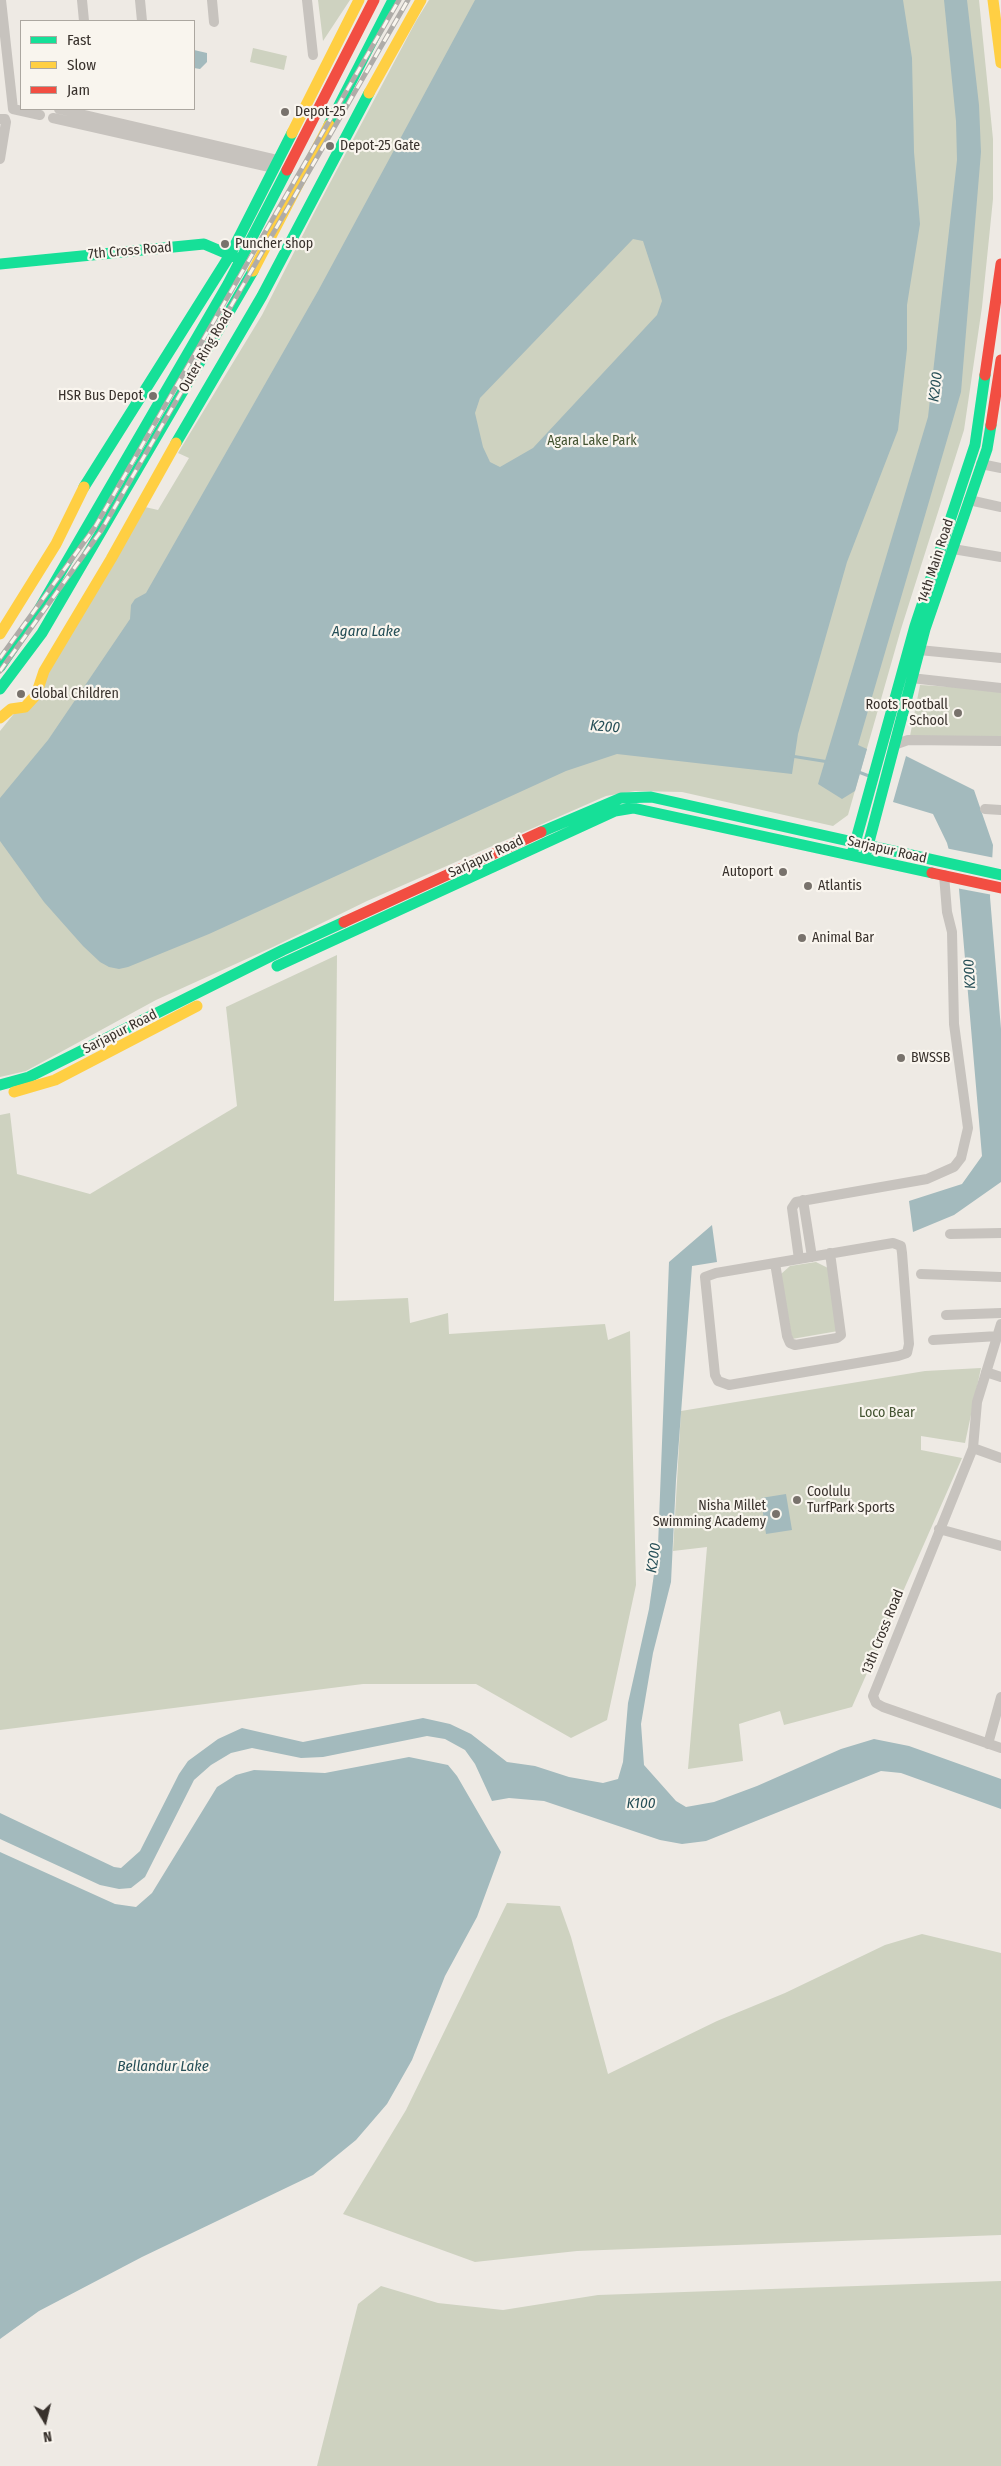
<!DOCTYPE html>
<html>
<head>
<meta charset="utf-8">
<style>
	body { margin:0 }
	#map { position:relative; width:1001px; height:2466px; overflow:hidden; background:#eeeae4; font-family:"Fira Sans Condensed",sans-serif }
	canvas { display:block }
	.legend { position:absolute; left:20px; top:20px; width:175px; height:90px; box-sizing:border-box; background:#f9f5ee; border:1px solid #aca7a0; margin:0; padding:6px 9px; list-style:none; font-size:15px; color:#38312c }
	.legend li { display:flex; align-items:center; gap:10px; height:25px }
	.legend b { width:25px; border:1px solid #aca7a0 }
	.north { position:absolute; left:20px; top:2396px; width:50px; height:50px; -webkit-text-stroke:4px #f9f5ee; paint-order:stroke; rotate:171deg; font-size:14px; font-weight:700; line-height:20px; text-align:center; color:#38312c }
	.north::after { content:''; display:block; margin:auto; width:18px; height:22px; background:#38312c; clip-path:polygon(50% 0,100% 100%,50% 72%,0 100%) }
</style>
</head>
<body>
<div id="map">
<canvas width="1001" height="2466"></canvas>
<ul class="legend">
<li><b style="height:6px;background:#16e098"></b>Fast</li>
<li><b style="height:6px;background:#ffcf43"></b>Slow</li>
<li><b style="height:6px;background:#f24e42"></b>Jam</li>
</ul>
<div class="north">N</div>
</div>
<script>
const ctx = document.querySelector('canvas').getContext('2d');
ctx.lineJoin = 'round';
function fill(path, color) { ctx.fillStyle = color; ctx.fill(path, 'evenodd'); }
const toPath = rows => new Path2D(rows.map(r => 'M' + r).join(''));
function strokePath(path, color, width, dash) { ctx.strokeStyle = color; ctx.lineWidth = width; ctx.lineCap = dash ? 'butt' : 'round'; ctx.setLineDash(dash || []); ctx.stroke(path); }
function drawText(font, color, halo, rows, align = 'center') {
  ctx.font = font + ' "Fira Sans Condensed",sans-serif'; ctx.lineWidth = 4.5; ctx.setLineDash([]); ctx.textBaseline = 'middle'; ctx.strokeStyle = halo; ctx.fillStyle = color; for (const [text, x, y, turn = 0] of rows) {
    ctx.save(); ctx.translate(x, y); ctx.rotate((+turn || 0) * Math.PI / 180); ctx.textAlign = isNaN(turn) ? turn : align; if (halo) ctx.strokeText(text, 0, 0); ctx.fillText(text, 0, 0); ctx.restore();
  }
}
fill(toPath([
	[318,0,350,0,323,41],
	[429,0,979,0,993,139,993,199,982,307,964,430,901,629,848,815,833,826,682,792,635,791,606,796,367,901,273,947,156,1000,26,1071,0,1077,0,731,45,675,145,507,158,510,189,458,178,453,262,315,314,213,416,21],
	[253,48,287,56,284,70,250,62],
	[920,685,1001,690,1001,739,910,736],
	[337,955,334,1301,408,1298,410,1323,448,1313,449,1334,605,1324,608,1340,630,1331,636,1585,607,1720,571,1738,476,1684,363,1684,0,1730,0,1115,10,1113,17,1174,90,1194,237,1106,226,1007],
	[816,1262,830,1269,838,1331,792,1339,781,1274,790,1266],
	[981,1368,965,1443,921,1436,921,1450,962,1458,852,1707,784,1725,780,1711,739,1724,743,1761,688,1769,707,1547,673,1551,681,1411,925,1371],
	[507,1903,560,1906,571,1937,608,2074,717,2021,785,1993,885,1945,922,1934,1001,1953,1001,2235,577,2251,475,2262,343,2214,406,2110],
	[1001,2281,1001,2466,317,2466,358,2304,381,2286,438,2303,503,2310,598,2295]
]), '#ced2c0');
fill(toPath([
	[475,0,903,0,912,58,914,152,920,224,907,305,907,349,898,430,847,562,798,734,792,774,617,754,566,771,209,934,128,967,119,969,109,967,100,962,83,946,44,902,0,841,0,798,48,740,130,619,131,605,135,599,146,593,318,291],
	[633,239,643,241,659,290,662,301,657,315,533,448,500,467,490,462,483,447,475,413,480,398],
	[944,0,967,0,979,105,981,152,961,392,858,745,867,749,855,791,842,799,818,784,928,417,957,160,956,121],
	[194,50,207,53,207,62,200,69,194,68],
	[906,756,974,790,993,845,990,897,1001,1029,1001,1182,954,1215,913,1232,909,1201,962,1184,982,1156,959,889,947,843,933,814,893,802],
	[712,1225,717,1262,692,1266,676,1480,671,1582,653,1653,641,1724,644,1765,676,1801,686,1807,714,1802,757,1786,841,1749,874,1739,909,1746,1001,1779,1001,1809,901,1773,881,1771,706,1841,682,1844,660,1840,544,1801,509,1798,492,1801,475,1764,465,1750,445,1739,427,1736,323,1757,301,1758,252,1748,231,1753,211,1765,194,1780,145,1877,131,1888,119,1889,100,1885,0,1839,0,1813,114,1867,121,1868,140,1851,179,1774,188,1761,218,1739,242,1728,303,1742,423,1718,450,1724,471,1734,507,1762,535,1766,569,1777,603,1783,618,1779,623,1762,628,1703,649,1609,658,1546,669,1262],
	[786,1494,792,1530,766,1534,761,1498],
	[409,1757,448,1765,457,1776,501,1852,477,1917,445,1976,412,2060,387,2104,356,2140,313,2175,142,2257,39,2311,0,2339,0,1852,115,1904,136,1907,152,1893,217,1787,236,1775,254,1770,325,1773]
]), '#a3babd');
fill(toPath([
	[945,848,995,858,993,895,956,888]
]), '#eeeae4');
strokePath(toPath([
	[791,756,829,762],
	[856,771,869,776]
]), '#a3babd', 3);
strokePath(toPath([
	[1,0,13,109,40,115],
	[82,0,84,21],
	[140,0,142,21],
	[212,0,214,22],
	[307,0,313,55],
	[59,109,278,160],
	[53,118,274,168],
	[0,119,5,119,6,122,0,159],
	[981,464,1001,468],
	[969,500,1001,507],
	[953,549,1001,557],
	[919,650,1001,658],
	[911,678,1001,688],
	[894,745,908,740,1001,741],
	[985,809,1001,810],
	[803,1200,812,1257],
	[950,1234,1001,1233],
	[893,1243,901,1246,902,1253,909,1344,907,1353,898,1356,729,1385,718,1381,715,1375,705,1277,716,1273,893,1243],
	[799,1259,792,1208,796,1202,927,1179,954,1167,961,1158,968,1128,954,1024,952,932,947,912,944,875],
	[775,1263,787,1336,790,1343,795,1345,837,1338,841,1335,830,1253],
	[921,1274,1001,1277],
	[946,1315,1001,1313],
	[1001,1324,977,1402,973,1448,873,1696,876,1703,883,1707,1001,1748],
	[933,1340,998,1336],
	[986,1372,1001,1377],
	[973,1448,1001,1458],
	[939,1529,1001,1546],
	[988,1744,1001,1697]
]), '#c7c3be', 10);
strokePath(toPath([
	[329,125,393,0],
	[0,264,204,244,237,258],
	[176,443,262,296,369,93],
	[84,487,230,255,292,133],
	[0,667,37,613,228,284,287,170],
	[0,689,42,633,253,271],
	[541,832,621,798,651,797,1001,875],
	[852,854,915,626,975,445,985,375],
	[865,857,925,629,987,449,991,425],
	[277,966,615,811,633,808,932,873],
	[0,1085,29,1077,283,950,344,922]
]), '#16e098', 11);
strokePath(toPath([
	[993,0,1001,63],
	[369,93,421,0],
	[292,133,359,0],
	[253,271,329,125],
	[0,634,56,544,84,487],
	[0,718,11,709,25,707,36,695,44,671,111,559,176,443],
	[14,1092,55,1080,197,1006]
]), '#ffcf43', 11);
strokePath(toPath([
	[287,170,374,0],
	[985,375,1001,264],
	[991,425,1001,360],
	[932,873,1001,888],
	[344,922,541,832]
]), '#f24e42', 11);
const rail = toPath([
	[0,658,95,527,399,0],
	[0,671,101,531,408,0]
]);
strokePath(rail, '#afaca8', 5);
strokePath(rail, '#f9f5ee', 3, [9]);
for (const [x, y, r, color] of [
	[285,112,5,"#78726c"],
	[330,146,5,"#78726c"],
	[225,244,5,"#78726c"],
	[153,396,5,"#78726c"],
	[21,694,5,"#78726c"],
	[958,713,5,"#78726c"],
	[783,872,5,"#78726c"],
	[808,886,5,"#78726c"],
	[802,938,5,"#78726c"],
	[901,1058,5,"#78726c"],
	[797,1500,5,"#78726c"],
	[776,1514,5,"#78726c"]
]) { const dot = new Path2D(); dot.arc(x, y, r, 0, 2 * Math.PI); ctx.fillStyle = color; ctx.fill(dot); strokePath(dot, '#f9f5ee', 2); }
drawText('14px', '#38312c', '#f9f5ee', [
	["Depot-25",295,112],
	["Depot-25 Gate",340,146],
	["Puncher shop",235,244],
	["HSR Bus Depot",143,396,"right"],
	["Global Children",31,694],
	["Roots Football",948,705,"right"],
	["School",948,721,"right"],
	["Autoport",773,872,"right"],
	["Atlantis",818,886],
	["Animal Bar",812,938],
	["BWSSB",911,1058],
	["Coolulu",807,1492],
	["TurfPark Sports",807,1508],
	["Nisha Millet",766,1506,"right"],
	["Swimming Academy",766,1522,"right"]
], 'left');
drawText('14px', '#38312c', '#f9f5ee', [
	["7th Cross Road",130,251,-5],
	["Outer Ring Road",206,351,-60],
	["14th Main Road",936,561,-72],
	["Sarjapur Road",887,850,13],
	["Sarjapur Road",486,857,-25],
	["Sarjapur Road",120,1032,-27],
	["13th Cross Road",883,1632,-68]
]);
drawText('14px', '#445432', '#f9f5ee', [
	["Agara Lake Park",592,441],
	["Loco Bear",887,1413]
]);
drawText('italic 15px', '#254e56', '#f9f5ee', [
	["K200",936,387,-83],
	["Agara Lake",366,632],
	["K200",605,727,4],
	["K200",970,974,-94],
	["K200",654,1558,-82],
	["K100",641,1804],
	["Bellandur Lake",163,2067]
]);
</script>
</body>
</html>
